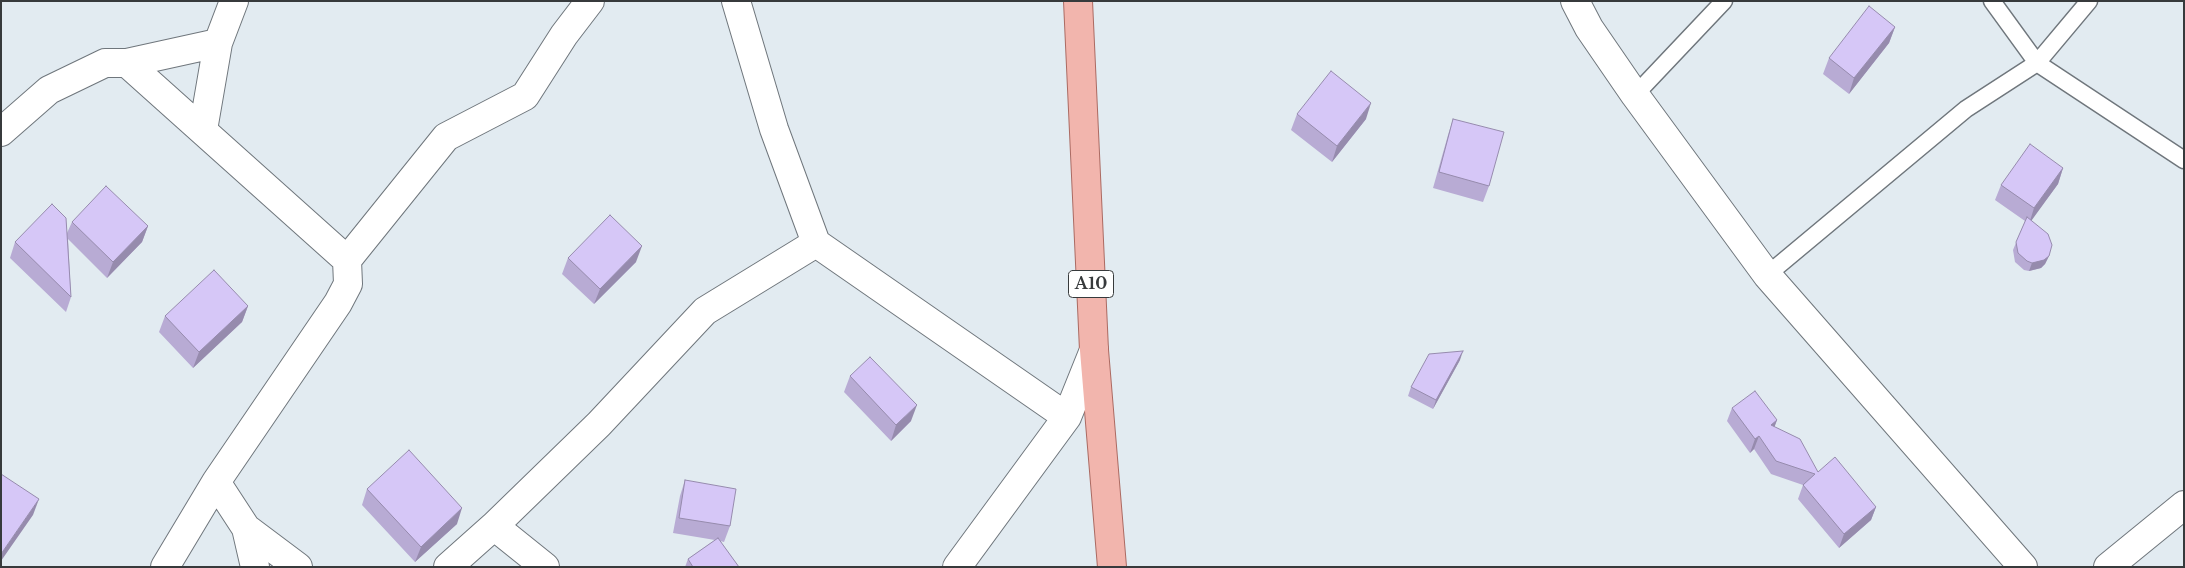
<!DOCTYPE html>
<html>
<head>
<meta charset="utf-8">
<style>
	body { margin:0 }
	#map { position:relative; width:2185px; height:568px; overflow:hidden; background:#e2ebf1; font-family:"Libre Baskerville",serif }
	canvas { display:block }
	.frame { position:absolute; inset:0; border:2px solid #373a3c; pointer-events:none }
</style>
</head>
<body>
<div id="map">
<canvas width="2185" height="568"></canvas>
<div class="frame"></div>
</div>
<script>
const ctx = document.querySelector('canvas').getContext('2d');
ctx.lineJoin = 'round';
const toPath = rows => new Path2D(rows.map(r => 'M' + r).join(''));
function strokePath(path, color, width, dash) { ctx.strokeStyle = color; ctx.lineWidth = width; ctx.lineCap = dash ? 'butt' : 'round'; ctx.setLineDash(dash || []); ctx.stroke(path); }
function fill(path, color) { ctx.fillStyle = color; ctx.fill(path, 'evenodd'); }
function drawText(font, color, halo, rows, align = 'center') {
  ctx.font = font + ' "Libre Baskerville",serif'; ctx.lineWidth = 4.5; ctx.setLineDash([]); ctx.textBaseline = 'middle'; ctx.strokeStyle = halo; ctx.fillStyle = color; for (const [text, x, y, turn = 0] of rows) {
    ctx.save(); ctx.translate(x, y); ctx.rotate((+turn || 0) * Math.PI / 180); ctx.textAlign = isNaN(turn) ? turn : align; if (halo) ctx.strokeText(text, 0, 0); ctx.fillText(text, 0, 0); ctx.restore();
  }
}
const service = toPath([
	[1992,1,2037,63,2184,160],
	[1635,95,1724,1],
	[1767,275,1966,109,2037,63,2089,1]
]);
const minor = toPath([
	[736,1,774,129,816,243],
	[1575,1,1589,28,1635,95,1767,275,2023,567],
	[127,63,218,43],
	[203,130,218,43,234,1],
	[1,132,49,90,105,63,127,63,347,260,348,284,338,303,216,482,246,528,255,567],
	[347,260,446,137,525,96,564,35,590,1],
	[246,528,298,567],
	[165,567,216,482],
	[448,567,494,526],
	[545,567,494,526,599,424,705,311,816,243,1067,417],
	[957,567,1067,417,1094,350],
	[2108,567,2184,505]
]);
const primary = toPath([
	[1078,1,1094,350,1112,567]
]);
strokePath(service, '#6f767c', 19);
strokePath(minor, '#6f767c', 30);
strokePath(primary, '#ab6a62', 30);
strokePath(service, '#fff', 16);
strokePath(minor, '#fff', 28);
strokePath(primary, '#f2b5ad', 28);
fill(toPath([
	[1895,27,1889,43,1849,94,1823,74,1829,58],
	[1297,114,1366,119,1332,162,1291,130],
	[1453,119,1489,186,1483,202,1433,188,1448,135],
	[2063,168,2058,184,2031,220,2049,256,2045,264,2041,268,2029,271,2024,270,2015,262,2013,250,2025,221,1995,200,2001,185],
	[72,222,148,226,142,242,107,278,68,239,71,297,66,312,10,258,15,242,67,233],
	[568,258,636,262,594,304,562,274],
	[248,306,242,322,193,368,159,332,165,316],
	[1460,360,1433,409,1408,396,1411,387],
	[850,376,911,421,891,441,844,392],
	[1732,408,1777,420,1774,427,1818,472,1876,507,1871,520,1839,548,1798,499,1803,485,1771,474,1754,449,1750,453,1727,421],
	[685,480,730,526,724,542,720,541,739,567,685,567,688,559,715,540,673,533,680,496],
	[367,489,457,524,415,562,362,505]
]), '#b8abd4');
fill(toPath([
	[1895,27,1889,43,1849,94,1854,78],
	[1371,103,1366,119,1332,162,1337,146],
	[2063,168,2058,184,2029,224,2034,208],
	[148,226,142,242,107,278,113,262],
	[642,246,636,262,594,304,600,289],
	[2049,256,2045,264,2041,268,2029,271,2032,263],
	[248,306,242,322,193,368,199,352],
	[1463,351,1460,360,1433,409,1436,400],
	[917,405,911,421,891,441,896,425],
	[1777,420,1772,434,1771,425],
	[1759,436,1754,449,1750,453,1755,439],
	[39,499,33,515,1,561,1,554],
	[1876,507,1871,520,1839,548,1844,534],
	[462,508,457,524,415,562,421,547]
]), '#968bad');
const building = toPath([
	[1869,6,1895,27,1854,78,1829,58,1869,6],
	[1331,71,1371,103,1337,146,1297,114,1331,71],
	[1453,119,1504,132,1489,186,1439,172,1453,119],
	[2030,144,2063,168,2034,208,2001,185,2030,144],
	[106,186,148,226,113,262,72,222,106,186],
	[52,204,66,218,71,297,15,242,52,204],
	[610,215,642,246,600,289,568,258,610,215],
	[2027,217,2048,234,2052,245,2049,256,2044,260,2032,263,2027,261,2018,253,2016,242,2027,217],
	[214,270,248,306,199,352,165,316,214,270],
	[1463,351,1436,400,1411,387,1429,354,1463,351],
	[870,357,917,405,896,425,850,376,870,357],
	[1755,391,1777,420,1771,425,1800,439,1818,472,1835,457,1876,507,1844,534,1803,485,1815,474,1776,461,1759,436,1755,439,1732,408,1755,391],
	[409,450,462,508,421,547,367,489,409,450],
	[1,474,39,499,1,554,1,474],
	[685,480,736,489,730,526,679,518,685,480],
	[718,538,739,567,693,567,688,559,718,538]
]);
fill(building, '#d6c7f7');
strokePath(building, '#968bad', 1);
for (const [x, y, w] of [
	[1091,284,45]
]) { const box = new Path2D(); box.roundRect(x - w / 2, y - 13.5, w, 27, 4); ctx.fillStyle = '#fff'; ctx.fill(box); strokePath(box, '#373a3c', 1); }
drawText('bold 16px', '#373a3c', null, [
	["A10",1091,284]
]);
</script>
</body>
</html>
